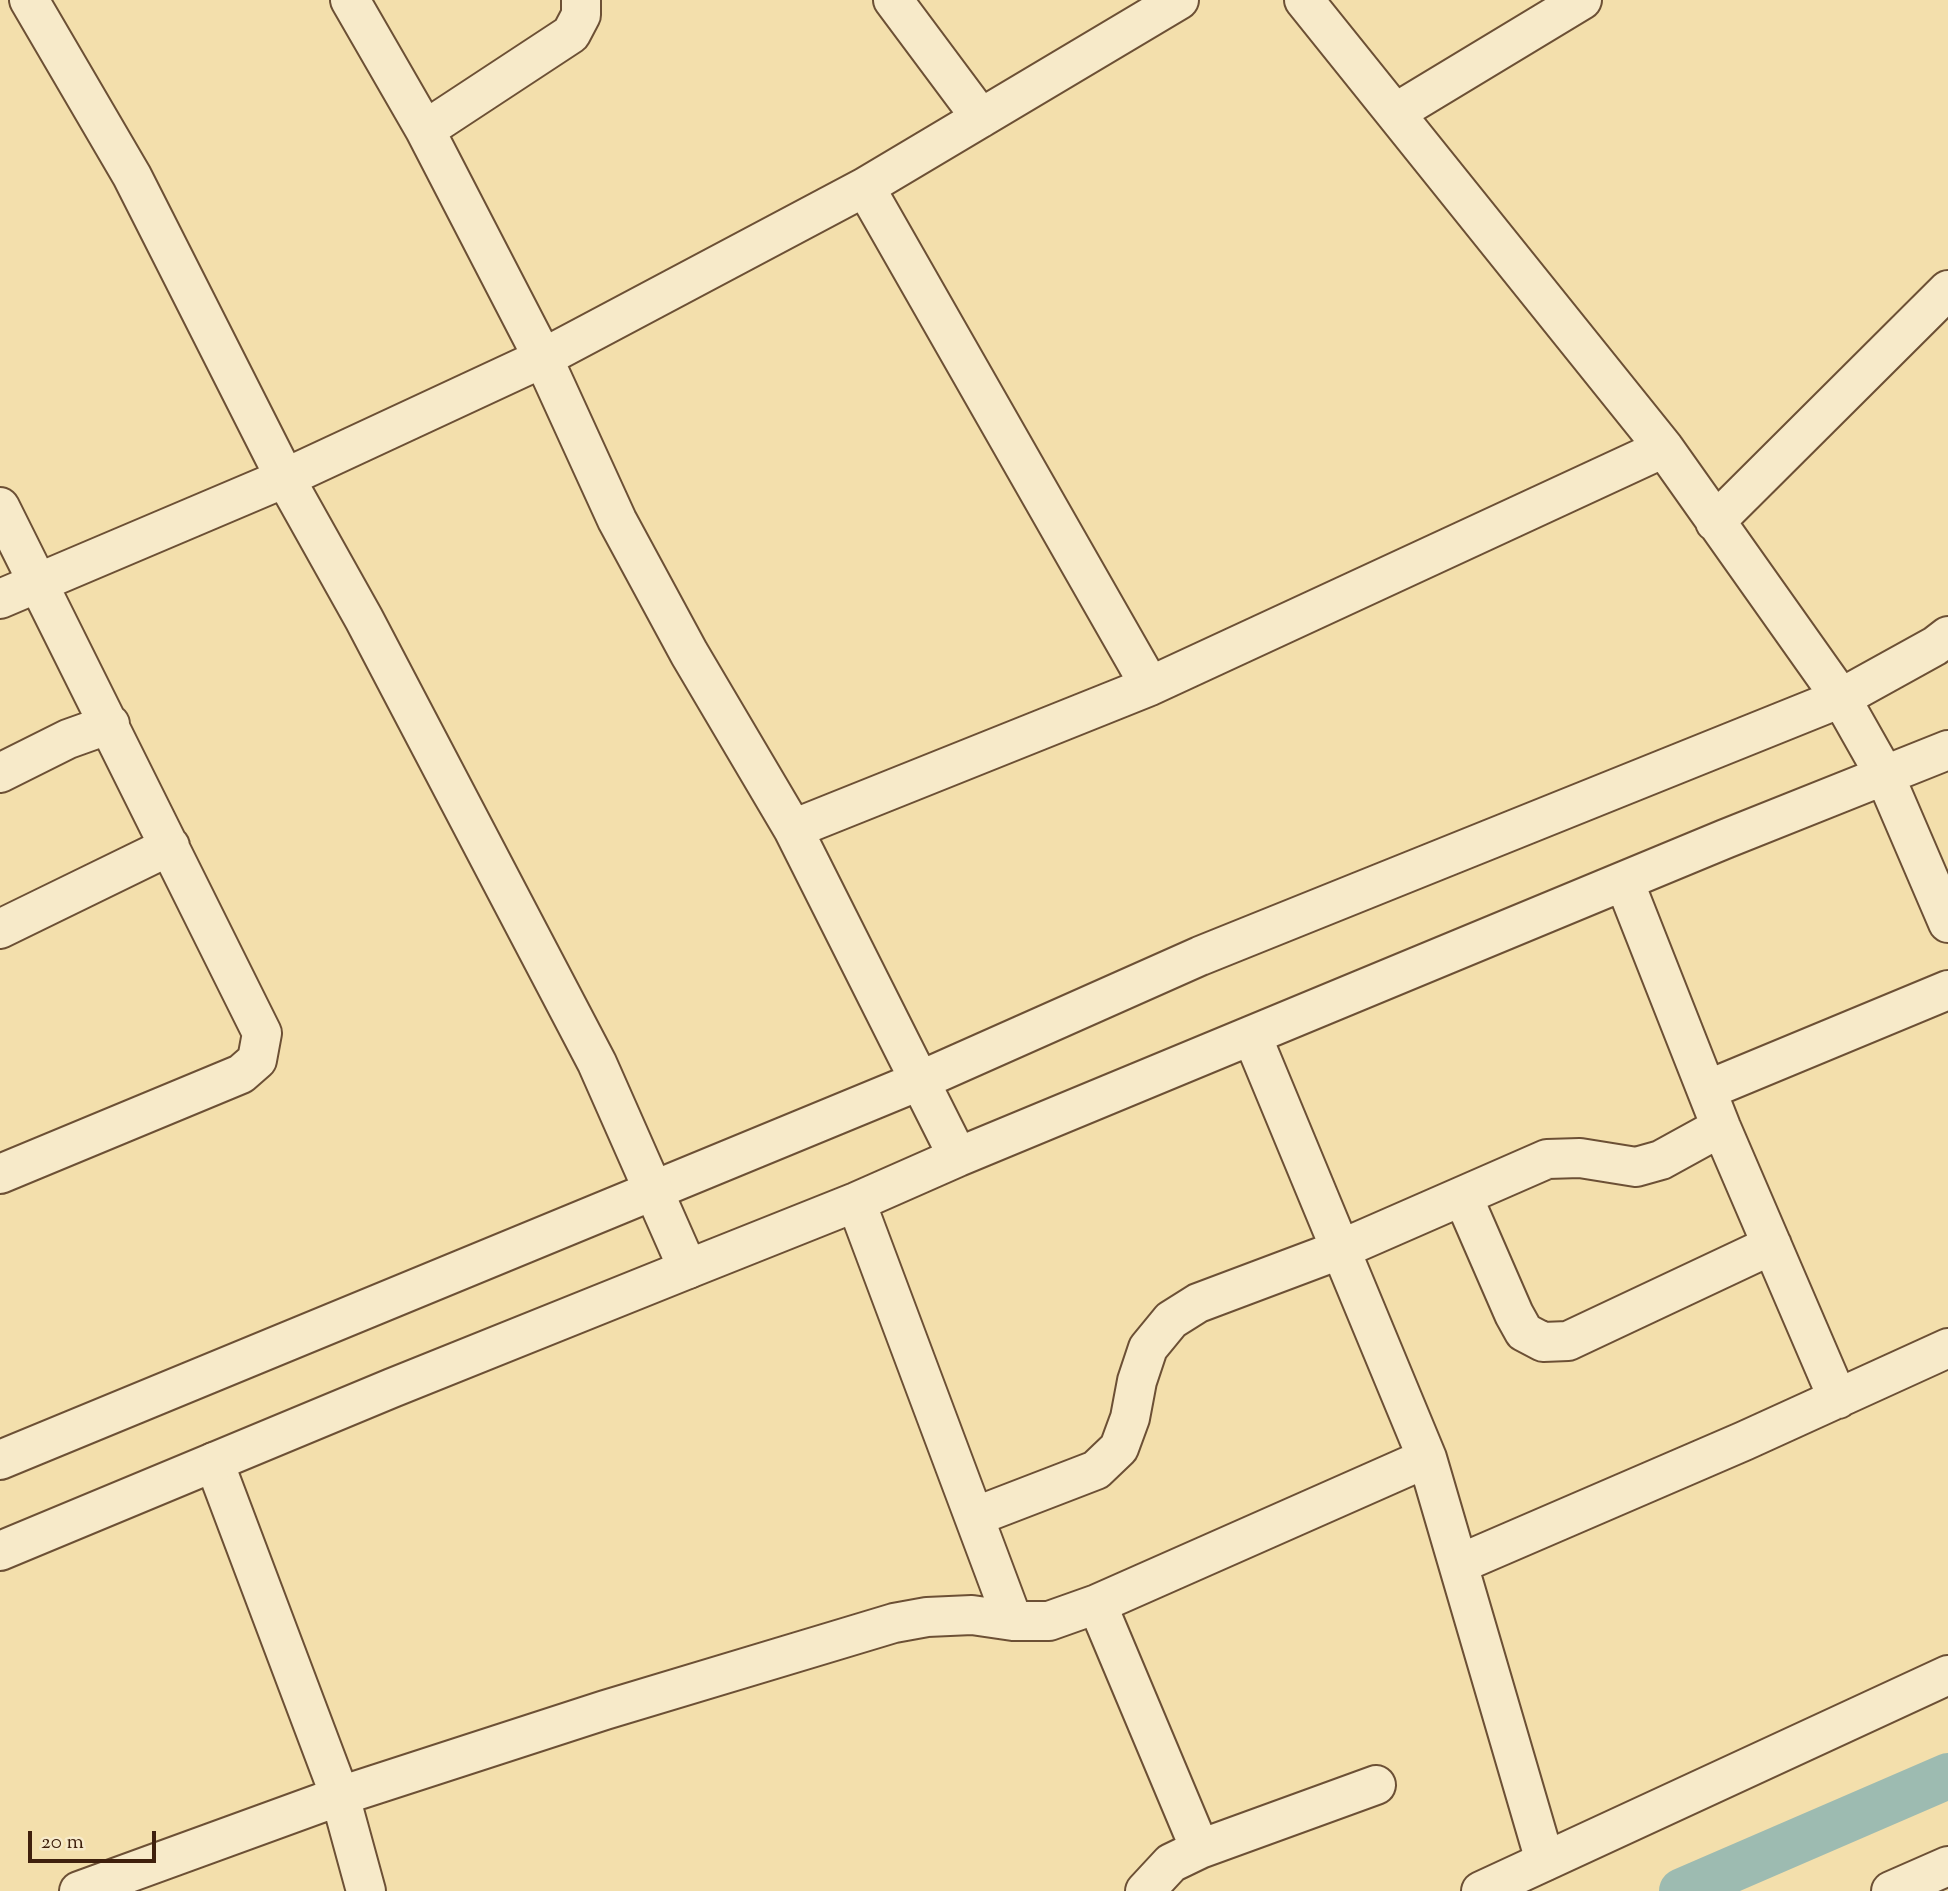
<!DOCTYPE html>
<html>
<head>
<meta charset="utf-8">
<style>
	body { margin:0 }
	#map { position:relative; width:1948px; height:1891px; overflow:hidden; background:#f3dfac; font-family:"Sorts Mill Goudy",serif }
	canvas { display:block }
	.scale { position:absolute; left:28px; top:1831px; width:128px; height:32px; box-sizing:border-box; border:4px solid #3f200d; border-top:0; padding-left:9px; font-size:21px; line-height:24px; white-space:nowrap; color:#3f200d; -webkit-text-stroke:5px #f7eac9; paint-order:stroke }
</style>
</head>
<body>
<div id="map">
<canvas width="1948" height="1891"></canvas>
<div class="scale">20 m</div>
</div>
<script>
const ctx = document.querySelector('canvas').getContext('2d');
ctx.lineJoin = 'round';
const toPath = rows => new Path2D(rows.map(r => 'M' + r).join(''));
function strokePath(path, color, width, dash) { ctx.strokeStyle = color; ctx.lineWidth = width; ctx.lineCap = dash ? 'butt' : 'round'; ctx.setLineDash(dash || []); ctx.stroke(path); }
strokePath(toPath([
	[1682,1891,1948,1776]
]), '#9dbbb1', 46);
const minor = toPath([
	[350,0,425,130,543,358,617,520,689,653,793,829,958,1157],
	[893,0,981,118],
	[1304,0,1664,448,1841,698,1884,774,1948,923],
	[1395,113,1582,0],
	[425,130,571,34,581,15,581,0],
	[865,187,1150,686],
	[0,507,262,1033,257,1060,241,1074,0,1174],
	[1715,522,1948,290],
	[0,599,285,478,543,358,865,187,1179,0],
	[0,773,68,739,110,724],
	[793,829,1150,686,1664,448],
	[1624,881,1721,1127,1838,1399],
	[0,929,170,846],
	[1252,1036,1427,1458,1545,1861],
	[1707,1090,1948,990],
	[1463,1197,1514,1314,1524,1332,1543,1342,1568,1341,1772,1245],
	[856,1202,1013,1621],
	[688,1269,856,1202,958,1157,1725,839,1948,750],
	[0,1460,919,1081,1200,956,1841,698,1935,646,1948,636],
	[214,1462,340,1796,366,1891],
	[974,1517,1096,1470,1119,1448,1130,1418,1137,1381,1148,1348,1171,1320,1198,1303,1339,1250,1547,1159,1580,1158,1636,1167,1661,1160,1721,1127],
	[1459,1564,1744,1441,1948,1348],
	[1097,1604,1200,1849],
	[79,1891,340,1796,605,1710,894,1623,927,1617,972,1615,1013,1621,1049,1621,1097,1604,1427,1458],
	[1145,1891,1171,1863,1200,1849,1376,1785],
	[1891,1891,1948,1866]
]);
const tertiary = toPath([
	[0,1551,392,1388,688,1269,597,1063,364,619,285,478,132,176,29,0],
	[1481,1891,1948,1675]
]);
strokePath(minor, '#6c5035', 42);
strokePath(tertiary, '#6c5035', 42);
strokePath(minor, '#f7eac9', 38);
strokePath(tertiary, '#f7eac9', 38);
</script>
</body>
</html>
